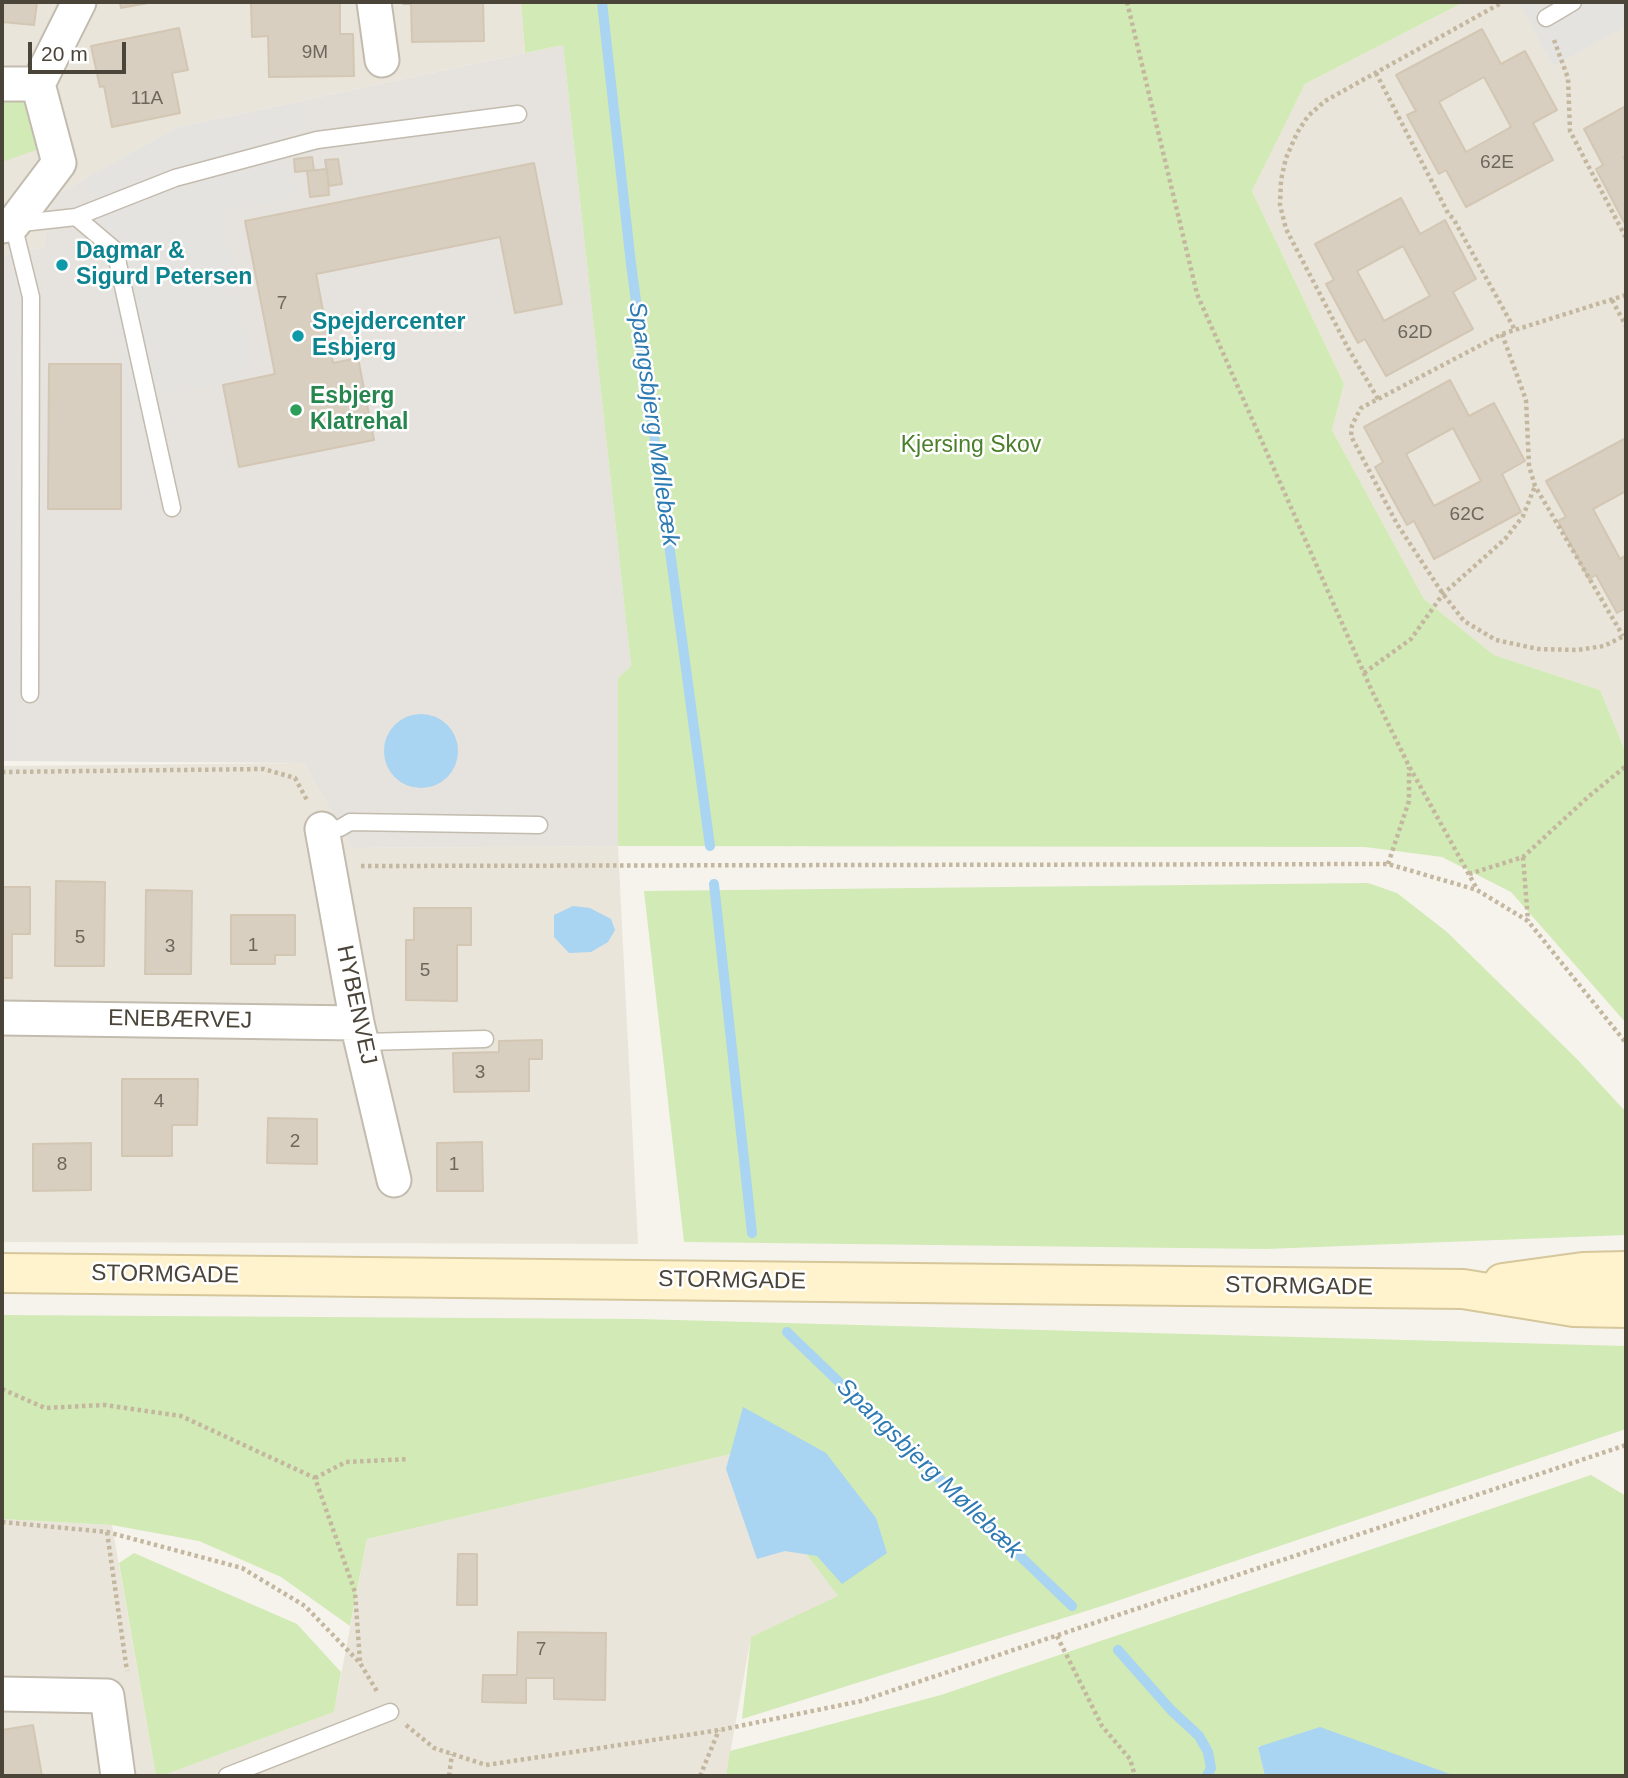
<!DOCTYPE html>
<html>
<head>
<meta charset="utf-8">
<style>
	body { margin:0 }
	#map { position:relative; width:1628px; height:1778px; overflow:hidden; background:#f6f3ec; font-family:Arial,sans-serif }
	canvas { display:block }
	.frame { position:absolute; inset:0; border:4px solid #4b4439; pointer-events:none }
	.scale { position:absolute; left:28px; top:42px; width:98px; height:32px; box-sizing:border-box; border:4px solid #4b4439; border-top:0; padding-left:9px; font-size:21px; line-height:24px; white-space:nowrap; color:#4b4439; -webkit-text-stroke:5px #fff; paint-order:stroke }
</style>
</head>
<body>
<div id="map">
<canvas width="1628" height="1778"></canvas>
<div class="frame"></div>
<div class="scale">20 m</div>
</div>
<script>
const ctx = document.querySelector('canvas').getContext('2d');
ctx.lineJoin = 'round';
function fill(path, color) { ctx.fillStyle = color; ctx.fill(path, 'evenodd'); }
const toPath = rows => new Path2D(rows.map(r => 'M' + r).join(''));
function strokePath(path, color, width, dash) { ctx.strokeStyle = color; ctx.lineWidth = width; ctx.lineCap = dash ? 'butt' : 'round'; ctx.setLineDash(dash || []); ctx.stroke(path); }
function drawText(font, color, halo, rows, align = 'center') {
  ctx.font = font + ' Arial,sans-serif'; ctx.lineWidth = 5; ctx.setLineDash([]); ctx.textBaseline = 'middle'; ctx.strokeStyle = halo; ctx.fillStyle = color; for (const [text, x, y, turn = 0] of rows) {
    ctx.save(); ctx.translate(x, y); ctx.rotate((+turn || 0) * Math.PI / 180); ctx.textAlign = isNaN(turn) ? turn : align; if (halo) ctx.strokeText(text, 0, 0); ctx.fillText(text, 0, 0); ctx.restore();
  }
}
fill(toPath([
	[2,2,521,2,525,53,178,127,52,197,44,247,2,255],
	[1464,2,1626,2,1626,753,1600,690,1494,655,1424,599,1332,430,1344,384,1252,191,1305,84],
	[304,763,352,848,618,846,638,1244,2,1242,2,766],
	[731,1454,839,1597,751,1637,726,1776,161,1776,334,1712,367,1539],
	[2,1519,112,1525,156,1776,2,1776]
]), '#eae5da');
fill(toPath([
	[563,45,631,666,618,678,618,846,352,848,304,763,2,761,2,255,44,247,52,197,178,127]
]), '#e6e2dd');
fill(toPath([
	[521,2,1464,2,1305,84,1252,191,1344,384,1332,430,1424,599,1494,655,1600,690,1626,753,1626,1023,1511,892,1442,857,1365,847,618,846,618,678,631,666,563,45,525,53],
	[25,101,39,149,2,162,2,102],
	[1368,883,1397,893,1447,932,1576,1058,1626,1112,1626,1235,1266,1249,684,1242,644,891],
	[2,1315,639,1319,1626,1346,1626,1429,1102,1606,742,1719,751,1637,838,1596,731,1454,367,1539,350,1626,281,1577,199,1541,112,1525,2,1519],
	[1591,1475,1626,1496,1626,1776,1452,1776,1258,1746,1265,1776,726,1776,730,1751,941,1695],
	[134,1553,297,1624,341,1672,334,1712,161,1776,156,1776,119,1563]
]), '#d2eab5');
fill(toPath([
	[1519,2,1626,2,1626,27,1553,66],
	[303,102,307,128,283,132,296,197,222,211,254,376,130,401,86,178,178,127]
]), '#e5e3e0');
fill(toPath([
	'384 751a37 37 0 1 1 74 0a37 37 0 1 1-74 0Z',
	[573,906,590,908,611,919,615,930,608,942,591,952,569,953,554,937,554,915],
	[743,1407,826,1453,876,1518,887,1553,842,1584,817,1556,785,1551,757,1559,726,1469],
	[1320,1727,1450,1774,1452,1776,1265,1776,1258,1747]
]), '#a9d4f2');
strokePath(toPath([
	[602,2,631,264,710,846],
	[714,884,752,1233],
	[787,1332,1072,1606],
	[1118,1650,1171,1710,1199,1736,1208,1752,1211,1768,1207,1776]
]), '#a9d4f2', 10);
const building = toPath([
	[2,2,37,2,34,25,2,22,2,2],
	[120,2,153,2,121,8,120,2],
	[251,2,340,2,340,34,353,34,354,76,269,77,268,36,252,37,251,2],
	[403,2,483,2,484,41,412,42,411,4,403,4,403,2],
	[179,28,188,70,172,73,180,113,112,127,104,86,100,87,91,46,179,28],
	[1482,29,1501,64,1525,51,1557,110,1533,123,1553,160,1466,207,1446,170,1439,174,1407,115,1416,111,1396,75,1482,29],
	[1484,77,1511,127,1466,152,1439,102,1484,77],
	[1626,106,1626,155,1623,157,1626,163,1626,226,1596,169,1603,165,1584,129,1626,106],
	[312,157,314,170,295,172,294,159,312,157],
	[338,159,342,184,329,186,325,160,338,159],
	[534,163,562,304,515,313,500,237,316,274,333,363,358,358,374,440,239,467,223,385,275,374,245,221,534,163],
	[327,169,329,195,310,197,307,171,327,169],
	[1401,198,1420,234,1445,220,1476,279,1453,292,1473,329,1386,376,1365,339,1358,343,1326,284,1334,280,1315,244,1401,198],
	[1403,246,1430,296,1384,321,1357,271,1403,246],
	[49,364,121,364,121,509,48,509,49,364],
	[1450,380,1469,416,1494,403,1525,461,1502,474,1521,512,1434,559,1414,521,1407,525,1375,467,1383,462,1364,427,1450,380],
	[1453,428,1481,481,1434,506,1406,454,1453,428],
	[1626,438,1626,491,1593,509,1620,559,1626,555,1626,608,1617,613,1596,575,1589,579,1558,521,1566,517,1546,481,1626,438],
	[56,881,105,882,104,966,55,966,56,881],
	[2,887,30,887,30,934,12,934,12,978,2,978,2,887],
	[146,890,192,891,191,974,145,974,146,890],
	[414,908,471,908,471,945,457,945,457,1001,406,1000,406,940,414,940,414,908],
	[231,915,295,915,295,955,275,955,275,964,231,964,231,915],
	[542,1040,542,1059,529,1059,529,1091,454,1092,453,1053,499,1052,499,1041,542,1040],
	[122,1079,198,1079,197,1125,172,1125,172,1156,122,1156,122,1079],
	[268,1118,317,1119,317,1164,267,1163,268,1118],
	[482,1142,483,1191,437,1191,437,1143,482,1142],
	[91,1143,91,1190,33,1191,33,1144,91,1143],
	[458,1554,477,1554,477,1605,457,1605,458,1554],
	[518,1632,606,1633,605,1700,554,1699,554,1678,526,1678,526,1703,482,1702,483,1675,517,1675,518,1632],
	[33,1725,42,1776,2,1776,2,1730,33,1725]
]);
fill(building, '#d8cfc1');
strokePath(building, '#d3c7b4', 2);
const lane = toPath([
	[1546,18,1573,2],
	[76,217,175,178,317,140,518,114],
	[30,694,31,297,13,224,76,217,115,250,172,508],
	[322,829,340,828,350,822,539,825],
	[363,1042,485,1039],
	[227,1776,390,1712]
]);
const street = toPath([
	[374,2,382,60],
	[2,84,38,84],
	[2,226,13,224,59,163,38,84,79,2],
	[322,829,357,1023,394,1180],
	[2,1018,357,1023],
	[2,1694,107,1696,118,1776]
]);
const secondary = toPath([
	[2,1273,1463,1289,1574,1307,1626,1308],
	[1503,1283,1583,1272,1626,1271]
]);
strokePath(lane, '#c2bbae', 19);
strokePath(street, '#c2bbae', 37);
strokePath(secondary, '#d6c79b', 42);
strokePath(toPath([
	[1127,2,1197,294,1371,689,1409,766,1477,889],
	[1554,40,1568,78,1570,131,1626,238],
	[1376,73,1449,215,1453,218,1515,330],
	[1626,295,1502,334,1361,408,1352,425,1351,436,1397,524,1443,594,1464,621,1496,640,1538,649,1577,650,1604,646,1626,635],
	[1612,300,1626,326],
	[1502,334,1526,400,1529,466,1535,486,1623,636],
	[1378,399,1348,348,1286,229,1280,205,1281,180,1286,158,1297,133,1308,116,1325,101,1503,2],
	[1364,673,1411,639,1443,594,1505,539,1523,516,1535,486],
	[2,772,264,769,295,778,308,802],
	[1523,857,1528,921],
	[1388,864,1409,801,1409,767],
	[361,866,1388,864,1477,890,1528,921,1626,1043],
	[1469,874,1523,857,1588,797,1626,766],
	[2,1389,45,1408,104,1405,181,1416,315,1478,355,1592,360,1662],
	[315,1478,346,1462,409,1459],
	[2,1522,107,1532,242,1568,305,1606,360,1663,378,1693],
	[107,1532,127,1671],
	[1057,1636,1102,1726,1130,1759,1135,1776],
	[406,1725,434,1748,486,1765,720,1730,861,1701,1626,1445],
	[449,1776,452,1754],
	[700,1776,719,1730]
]), '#c4b79f', 4.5, [3.5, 3.5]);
strokePath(lane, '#fff', 16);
strokePath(street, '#fff', 33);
strokePath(secondary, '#fff3cd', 38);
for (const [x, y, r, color] of [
	[62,265,7,"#0f9aa8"],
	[298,336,7,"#0f9aa8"],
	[296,410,7,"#2e9e5b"]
]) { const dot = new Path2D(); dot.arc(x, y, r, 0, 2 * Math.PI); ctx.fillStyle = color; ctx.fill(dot); strokePath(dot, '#fff', 2.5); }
drawText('19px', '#6e675b', null, [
	["9M",315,53],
	["11A",147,99],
	["62E",1497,163],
	["7",282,304],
	["62D",1415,333],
	["62C",1467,515],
	["5",80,938],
	["1",253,946],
	["3",170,947],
	["5",425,971],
	["3",480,1073],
	["4",159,1102],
	["2",295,1142],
	["8",62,1165],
	["1",454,1165],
	["7",541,1650]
]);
drawText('bold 23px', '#0d838f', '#fff', [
	["Dagmar &",76,252],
	["Sigurd Petersen",76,278],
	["Spejdercenter",312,323],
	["Esbjerg",312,349]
], 'left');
drawText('bold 23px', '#27864d', '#fff', [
	["Esbjerg",310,397],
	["Klatrehal",310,423]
], 'left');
drawText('23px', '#4a7f2a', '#fff', [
	["Kjersing Skov",971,446]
]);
drawText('23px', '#4b4439', '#fff', [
	["HYBENVEJ",356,1005,78],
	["ENEBÆRVEJ",180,1020,1],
	["STORMGADE",165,1275,1],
	["STORMGADE",732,1281,1],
	["STORMGADE",1299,1287,1]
]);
drawText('italic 24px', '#2e7ab2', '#fff', [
	["Spangsbjerg Møllebæk",653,424,82],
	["Spangsbjerg Møllebæk",929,1469,44]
]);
</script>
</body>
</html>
